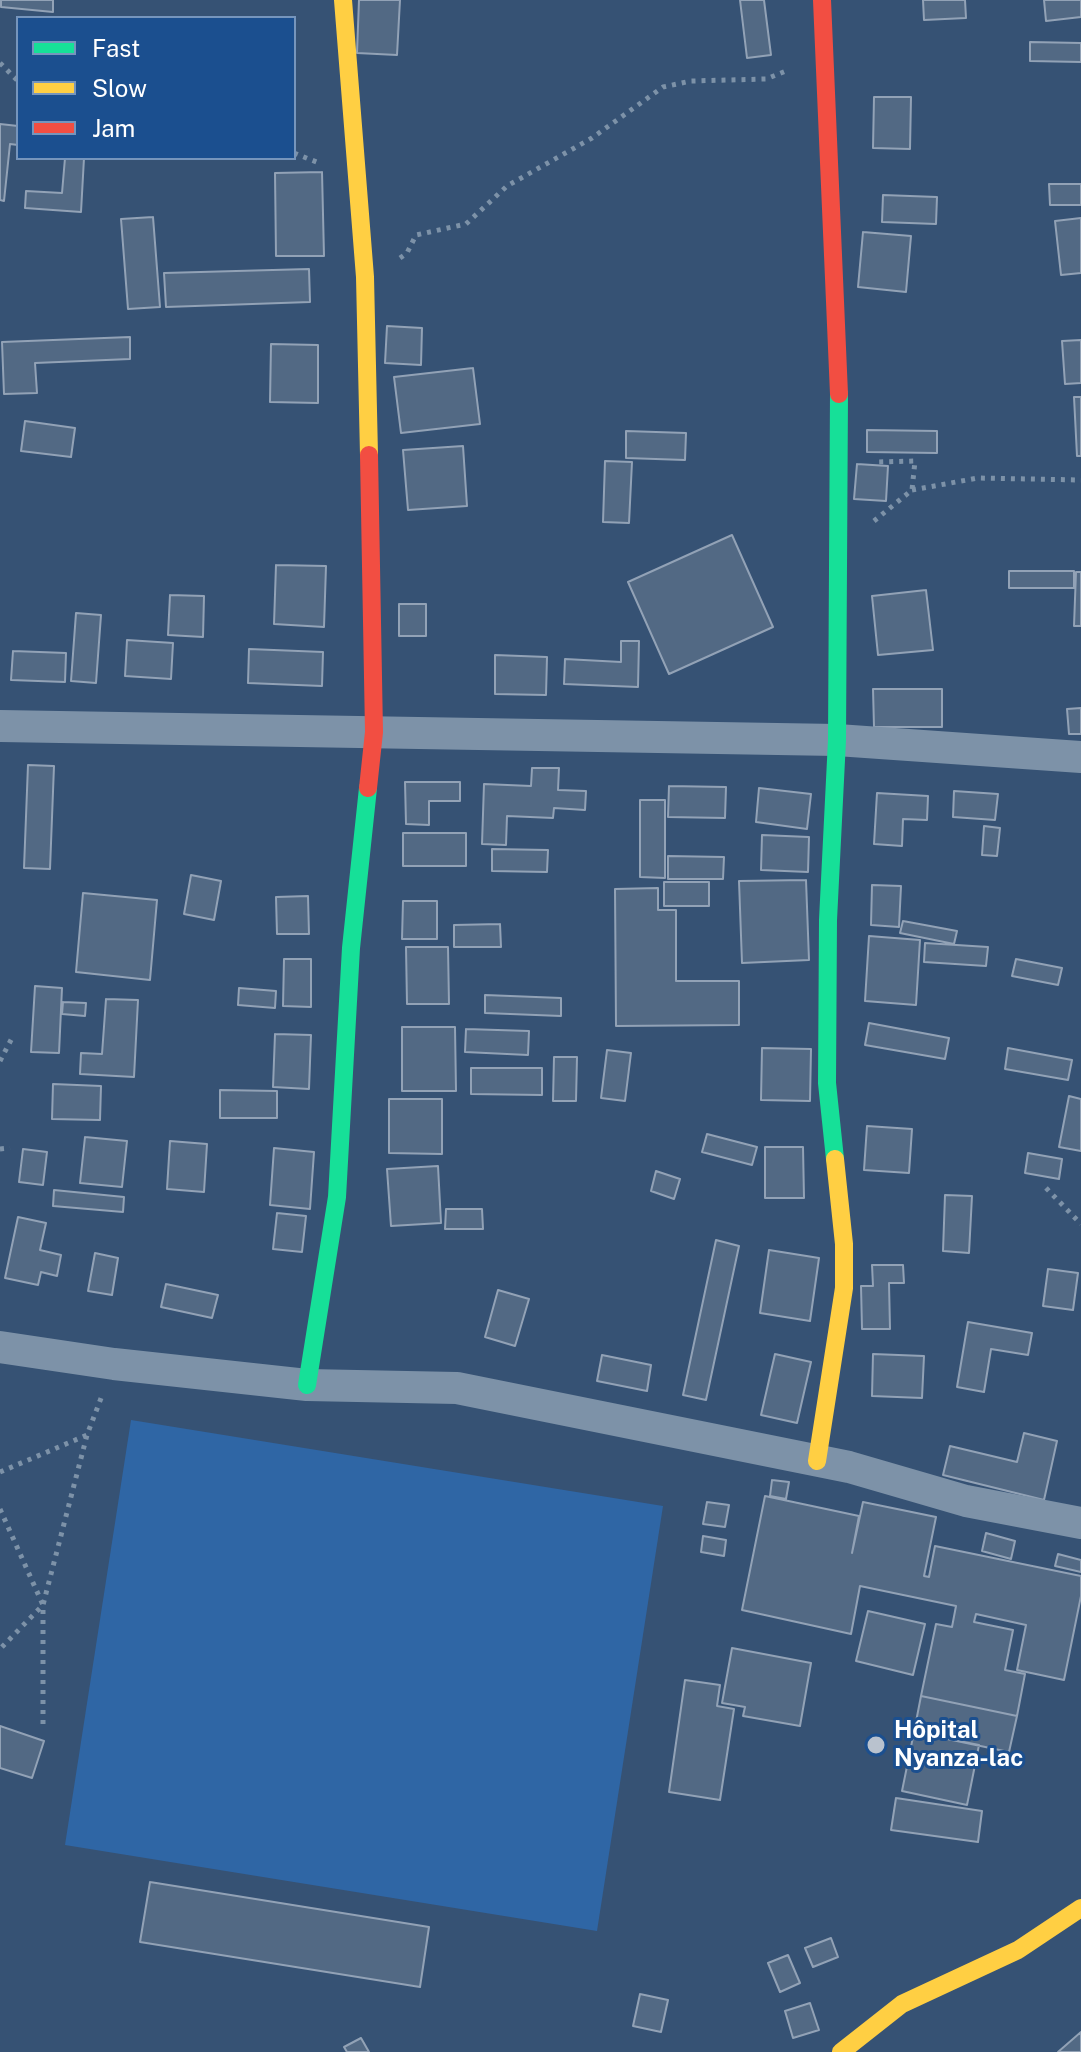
<!DOCTYPE html>
<html>
<head>
<meta charset="utf-8">
<style>
	body { margin:0 }
	#map { position:relative; width:1081px; height:2052px; overflow:hidden; background:#365274; font-family:"Public Sans",sans-serif }
	canvas { display:block }
	.legend { position:absolute; left:16px; top:16px; width:280px; height:144px; box-sizing:border-box; background:#1b4f8f; border:2px solid #7695bc; margin:0; padding:10px 14px; list-style:none; font-size:24px; color:#fff }
	.legend li { display:flex; align-items:center; gap:16px; height:40px }
	.legend b { width:40px; border:2px solid #7695bc }
</style>
</head>
<body>
<div id="map">
<canvas width="1081" height="2052"></canvas>
<ul class="legend">
<li><b style="height:10px;background:#16e098"></b>Fast</li>
<li><b style="height:10px;background:#ffcf43"></b>Slow</li>
<li><b style="height:10px;background:#f24e42"></b>Jam</li>
</ul>
</div>
<script>
const ctx = document.querySelector('canvas').getContext('2d');
ctx.lineJoin = 'round';
function fill(path, color) { ctx.fillStyle = color; ctx.fill(path, 'evenodd'); }
const toPath = rows => new Path2D(rows.map(r => 'M' + r).join(''));
function strokePath(path, color, width, dash) { ctx.strokeStyle = color; ctx.lineWidth = width; ctx.lineCap = dash ? 'butt' : 'round'; ctx.setLineDash(dash || []); ctx.stroke(path); }
function drawText(font, color, halo, rows, align = 'center') {
  ctx.font = font + ' "Public Sans",sans-serif'; ctx.lineWidth = 6; ctx.setLineDash([]); ctx.textBaseline = 'middle'; ctx.strokeStyle = halo; ctx.fillStyle = color; for (const [text, x, y, turn = 0] of rows) {
    ctx.save(); ctx.translate(x, y); ctx.rotate((+turn || 0) * Math.PI / 180); ctx.textAlign = isNaN(turn) ? turn : align; if (halo) ctx.strokeText(text, 0, 0); ctx.fillText(text, 0, 0); ctx.restore();
  }
}
fill(toPath([
	[131,1420,663,1506,597,1931,65,1845]
]), '#2f66a5');
const building = toPath([
	[1,0,53,0,53,12,1,7,1,0],
	[359,0,400,0,397,55,357,53,359,0],
	[740,0,764,0,771,55,747,58,740,0],
	[923,0,965,0,966,18,924,20,923,0],
	[1044,0,1081,0,1081,17,1046,21,1044,0],
	[1030,42,1081,43,1081,62,1030,61,1030,42],
	[874,97,911,97,910,149,873,148,874,97],
	[0,124,18,126,18,145,10,144,4,201,0,200,0,124],
	[65,158,84,158,81,212,25,208,26,191,62,193,65,158],
	[322,172,324,256,276,256,275,173,322,172],
	[1049,184,1081,184,1081,205,1050,205,1049,184],
	[883,195,937,197,936,224,882,222,883,195],
	[153,217,160,307,128,309,121,219,153,217],
	[1081,218,1081,273,1061,275,1055,221,1081,218],
	[863,232,911,236,906,292,858,287,863,232],
	[309,269,310,302,166,307,164,273,309,269],
	[387,326,422,328,421,365,385,363,387,326],
	[130,337,130,359,35,363,37,393,4,394,2,342,130,337],
	[1081,340,1081,383,1065,384,1062,341,1081,340],
	[271,344,318,345,318,403,270,402,271,344],
	[473,368,480,424,401,433,394,377,473,368],
	[1074,397,1081,397,1081,456,1077,456,1074,397],
	[25,421,75,428,71,457,21,451,25,421],
	[867,430,937,431,937,453,867,452,867,430],
	[626,431,686,433,685,460,626,458,626,431],
	[463,446,467,506,408,510,403,450,463,446],
	[605,461,632,462,629,523,603,522,605,461],
	[857,464,888,466,886,501,854,499,857,464],
	[732,535,773,627,669,674,628,582,732,535],
	[276,565,326,566,324,627,274,624,276,565],
	[1009,571,1074,571,1074,588,1009,588,1009,571],
	[1076,572,1081,572,1081,626,1074,626,1076,572],
	[926,590,933,650,878,655,872,596,926,590],
	[170,595,204,596,203,637,168,635,170,595],
	[399,604,426,604,426,636,399,636,399,604],
	[76,613,101,615,96,683,71,681,76,613],
	[127,640,173,643,171,679,125,676,127,640],
	[621,641,639,641,638,687,564,684,565,659,621,662,621,641],
	[249,649,323,652,322,686,248,683,249,649],
	[13,651,66,653,65,682,11,680,13,651],
	[495,655,547,657,546,695,495,694,495,655],
	[873,689,942,689,942,727,874,727,873,689],
	[1081,708,1081,734,1069,734,1067,709,1081,708],
	[28,765,54,766,50,869,24,868,28,765],
	[532,768,559,768,558,790,586,791,585,810,554,808,553,818,507,816,506,845,482,844,484,784,531,786,532,768],
	[405,782,460,782,460,801,429,801,429,825,406,824,405,782],
	[669,786,726,787,725,818,668,817,669,786],
	[759,788,811,794,807,829,756,822,759,788],
	[954,791,998,794,995,820,953,817,954,791],
	[877,793,928,796,927,820,903,819,902,846,874,844,877,793],
	[640,800,665,800,665,878,640,877,640,800],
	[984,826,1000,828,997,856,982,855,984,826],
	[403,833,466,833,466,866,403,866,403,833],
	[762,835,809,837,808,872,761,870,762,835],
	[492,849,548,850,547,872,492,871,492,849],
	[668,856,724,857,723,879,668,879,668,856],
	[191,875,221,881,214,920,184,914,191,875],
	[806,880,809,960,742,963,739,881,806,880],
	[664,882,709,882,709,906,664,906,664,882],
	[872,885,901,886,899,927,871,925,872,885],
	[658,888,658,910,676,910,676,981,739,981,739,1025,616,1026,615,889,658,888],
	[83,893,157,900,150,980,76,972,83,893],
	[308,896,309,934,277,934,276,897,308,896],
	[403,901,437,901,437,939,402,939,403,901],
	[903,921,957,931,954,944,900,933,903,921],
	[500,924,501,947,454,947,454,925,500,924],
	[869,936,920,940,916,1005,865,1001,869,936],
	[925,943,988,947,986,966,924,962,925,943],
	[406,947,448,947,449,1004,407,1004,406,947],
	[284,959,311,959,311,1007,283,1006,284,959],
	[1016,959,1062,968,1058,985,1012,976,1016,959],
	[35,986,62,988,59,1053,31,1052,35,986],
	[239,988,276,991,275,1008,238,1005,239,988],
	[485,995,561,998,561,1016,485,1013,485,995],
	[106,999,138,1000,134,1077,80,1074,81,1053,102,1054,106,999],
	[63,1002,86,1003,85,1016,62,1014,63,1002],
	[869,1023,949,1038,945,1059,865,1045,869,1023],
	[402,1027,455,1027,456,1091,402,1091,402,1027],
	[466,1029,529,1031,528,1055,465,1052,466,1029],
	[275,1034,311,1035,309,1089,273,1087,275,1034],
	[762,1048,811,1049,810,1101,761,1100,762,1048],
	[1008,1048,1072,1060,1068,1080,1005,1069,1008,1048],
	[607,1050,631,1053,625,1101,601,1098,607,1050],
	[554,1057,577,1057,576,1101,553,1101,554,1057],
	[471,1068,542,1068,542,1095,471,1094,471,1068],
	[53,1084,101,1086,100,1120,52,1119,53,1084],
	[220,1090,277,1091,277,1118,220,1118,220,1090],
	[1069,1096,1081,1099,1081,1151,1059,1147,1069,1096],
	[389,1099,442,1099,442,1154,389,1153,389,1099],
	[867,1126,912,1129,909,1173,864,1170,867,1126],
	[707,1134,757,1147,752,1165,702,1152,707,1134],
	[85,1137,127,1141,122,1187,80,1183,85,1137],
	[170,1141,207,1144,204,1192,167,1189,170,1141],
	[765,1147,803,1147,804,1198,765,1198,765,1147],
	[274,1148,314,1152,310,1209,270,1205,274,1148],
	[23,1149,47,1152,43,1185,19,1182,23,1149],
	[1028,1153,1062,1159,1059,1179,1025,1173,1028,1153],
	[438,1166,441,1223,391,1226,387,1169,438,1166],
	[656,1171,680,1179,674,1199,651,1191,656,1171],
	[54,1190,124,1197,123,1212,53,1206,54,1190],
	[945,1195,972,1196,969,1253,943,1251,945,1195],
	[446,1209,482,1209,483,1229,445,1229,446,1209],
	[277,1213,306,1216,302,1252,273,1249,277,1213],
	[18,1217,46,1223,40,1250,61,1255,57,1276,41,1272,38,1285,5,1278,18,1217],
	[716,1240,739,1246,706,1400,683,1395,716,1240],
	[769,1250,819,1258,810,1321,760,1313,769,1250],
	[95,1253,118,1258,112,1295,88,1291,95,1253],
	[872,1265,903,1265,904,1283,889,1283,890,1329,862,1329,861,1286,873,1286,872,1265],
	[1048,1269,1078,1273,1073,1310,1043,1306,1048,1269],
	[166,1284,218,1295,212,1318,161,1307,166,1284],
	[498,1290,529,1299,515,1346,485,1337,498,1290],
	[968,1322,1032,1333,1028,1355,991,1349,984,1392,957,1387,968,1322],
	[775,1354,811,1362,797,1423,761,1415,775,1354],
	[873,1354,924,1356,922,1398,872,1396,873,1354],
	[602,1355,651,1365,647,1391,597,1381,602,1355],
	[1024,1433,1057,1441,1044,1500,943,1475,950,1446,1017,1462,1024,1433],
	[772,1480,789,1482,786,1499,770,1496,772,1480],
	[765,1496,859,1516,852,1553,863,1502,936,1517,924,1576,929,1577,935,1546,1081,1576,1081,1596,1064,1680,1017,1670,1026,1625,976,1614,974,1622,1013,1630,1005,1670,1025,1674,1017,1716,921,1696,936,1624,952,1627,956,1606,860,1586,851,1634,742,1610,765,1496],
	[707,1502,729,1505,725,1527,703,1524,707,1502],
	[986,1533,1015,1541,1011,1559,982,1551,986,1533],
	[703,1536,726,1540,724,1556,701,1552,703,1536],
	[1058,1554,1081,1560,1081,1572,1055,1566,1058,1554],
	[868,1611,925,1624,913,1675,856,1661,868,1611],
	[732,1648,811,1663,800,1726,743,1716,745,1707,722,1703,732,1648],
	[685,1680,720,1685,717,1706,734,1709,720,1800,669,1792,685,1680],
	[921,1696,1017,1716,1009,1752,914,1732,921,1696],
	[0,1726,44,1741,32,1778,0,1768,0,1726],
	[914,1732,979,1745,967,1805,902,1791,914,1732],
	[896,1798,982,1811,978,1842,891,1830,896,1798],
	[150,1882,429,1927,420,1987,140,1942,150,1882],
	[831,1938,838,1957,813,1967,805,1948,831,1938],
	[788,1955,800,1983,780,1992,768,1963,788,1955],
	[640,1994,668,2000,661,2032,633,2026,640,1994],
	[810,2003,819,2030,793,2038,785,2011,810,2003],
	[1081,2032,1081,2052,1058,2052,1081,2032],
	[361,2038,369,2052,347,2052,344,2047,361,2038]
]);
fill(building, '#526984');
strokePath(building, '#92a2b6', 2);
strokePath(toPath([
	[0,63,18,81],
	[294,153,319,163],
	[400,258,407,253,416,235,466,224,507,186,592,138,663,87,691,81,766,79,786,71],
	[912,490,978,478,1081,480],
	[874,521,912,490,915,461,875,462],
	[0,1061,12,1038],
	[0,1149,10,1148],
	[1046,1188,1081,1224],
	[0,1472,87,1435],
	[0,1509,43,1605,0,1649],
	[43,1724,43,1605,87,1435,103,1393]
]), '#7d92a8', 5, [4, 6]);
strokePath(toPath([
	[0,726,837,740,1081,757],
	[0,1347,114,1364,307,1385,457,1388,849,1467,966,1501,1081,1523]
]), '#7d92a8', 32);
strokePath(toPath([
	[835,1159,827,1083,828,920,837,740,839,394],
	[307,1385,337,1197,351,948,368,788]
]), '#16e098', 18);
strokePath(toPath([
	[343,0,365,277,369,455],
	[817,1461,844,1288,844,1244,835,1159],
	[841,2052,902,2004,1018,1950,1081,1908]
]), '#ffcf43', 18);
strokePath(toPath([
	[822,0,839,394],
	[368,788,374,732,369,455]
]), '#f24e42', 18);
for (const [x, y, r, color] of [
	[876,1745,10,"#b9c2ce"]
]) { const dot = new Path2D(); dot.arc(x, y, r, 0, 2 * Math.PI); ctx.fillStyle = color; ctx.fill(dot); strokePath(dot, '#1b4f8f', 3); }
drawText('bold 24px', '#fff', '#1b4f8f', [
	["Hôpital",894,1731],
	["Nyanza-lac",894,1759]
], 'left');
</script>
</body>
</html>
